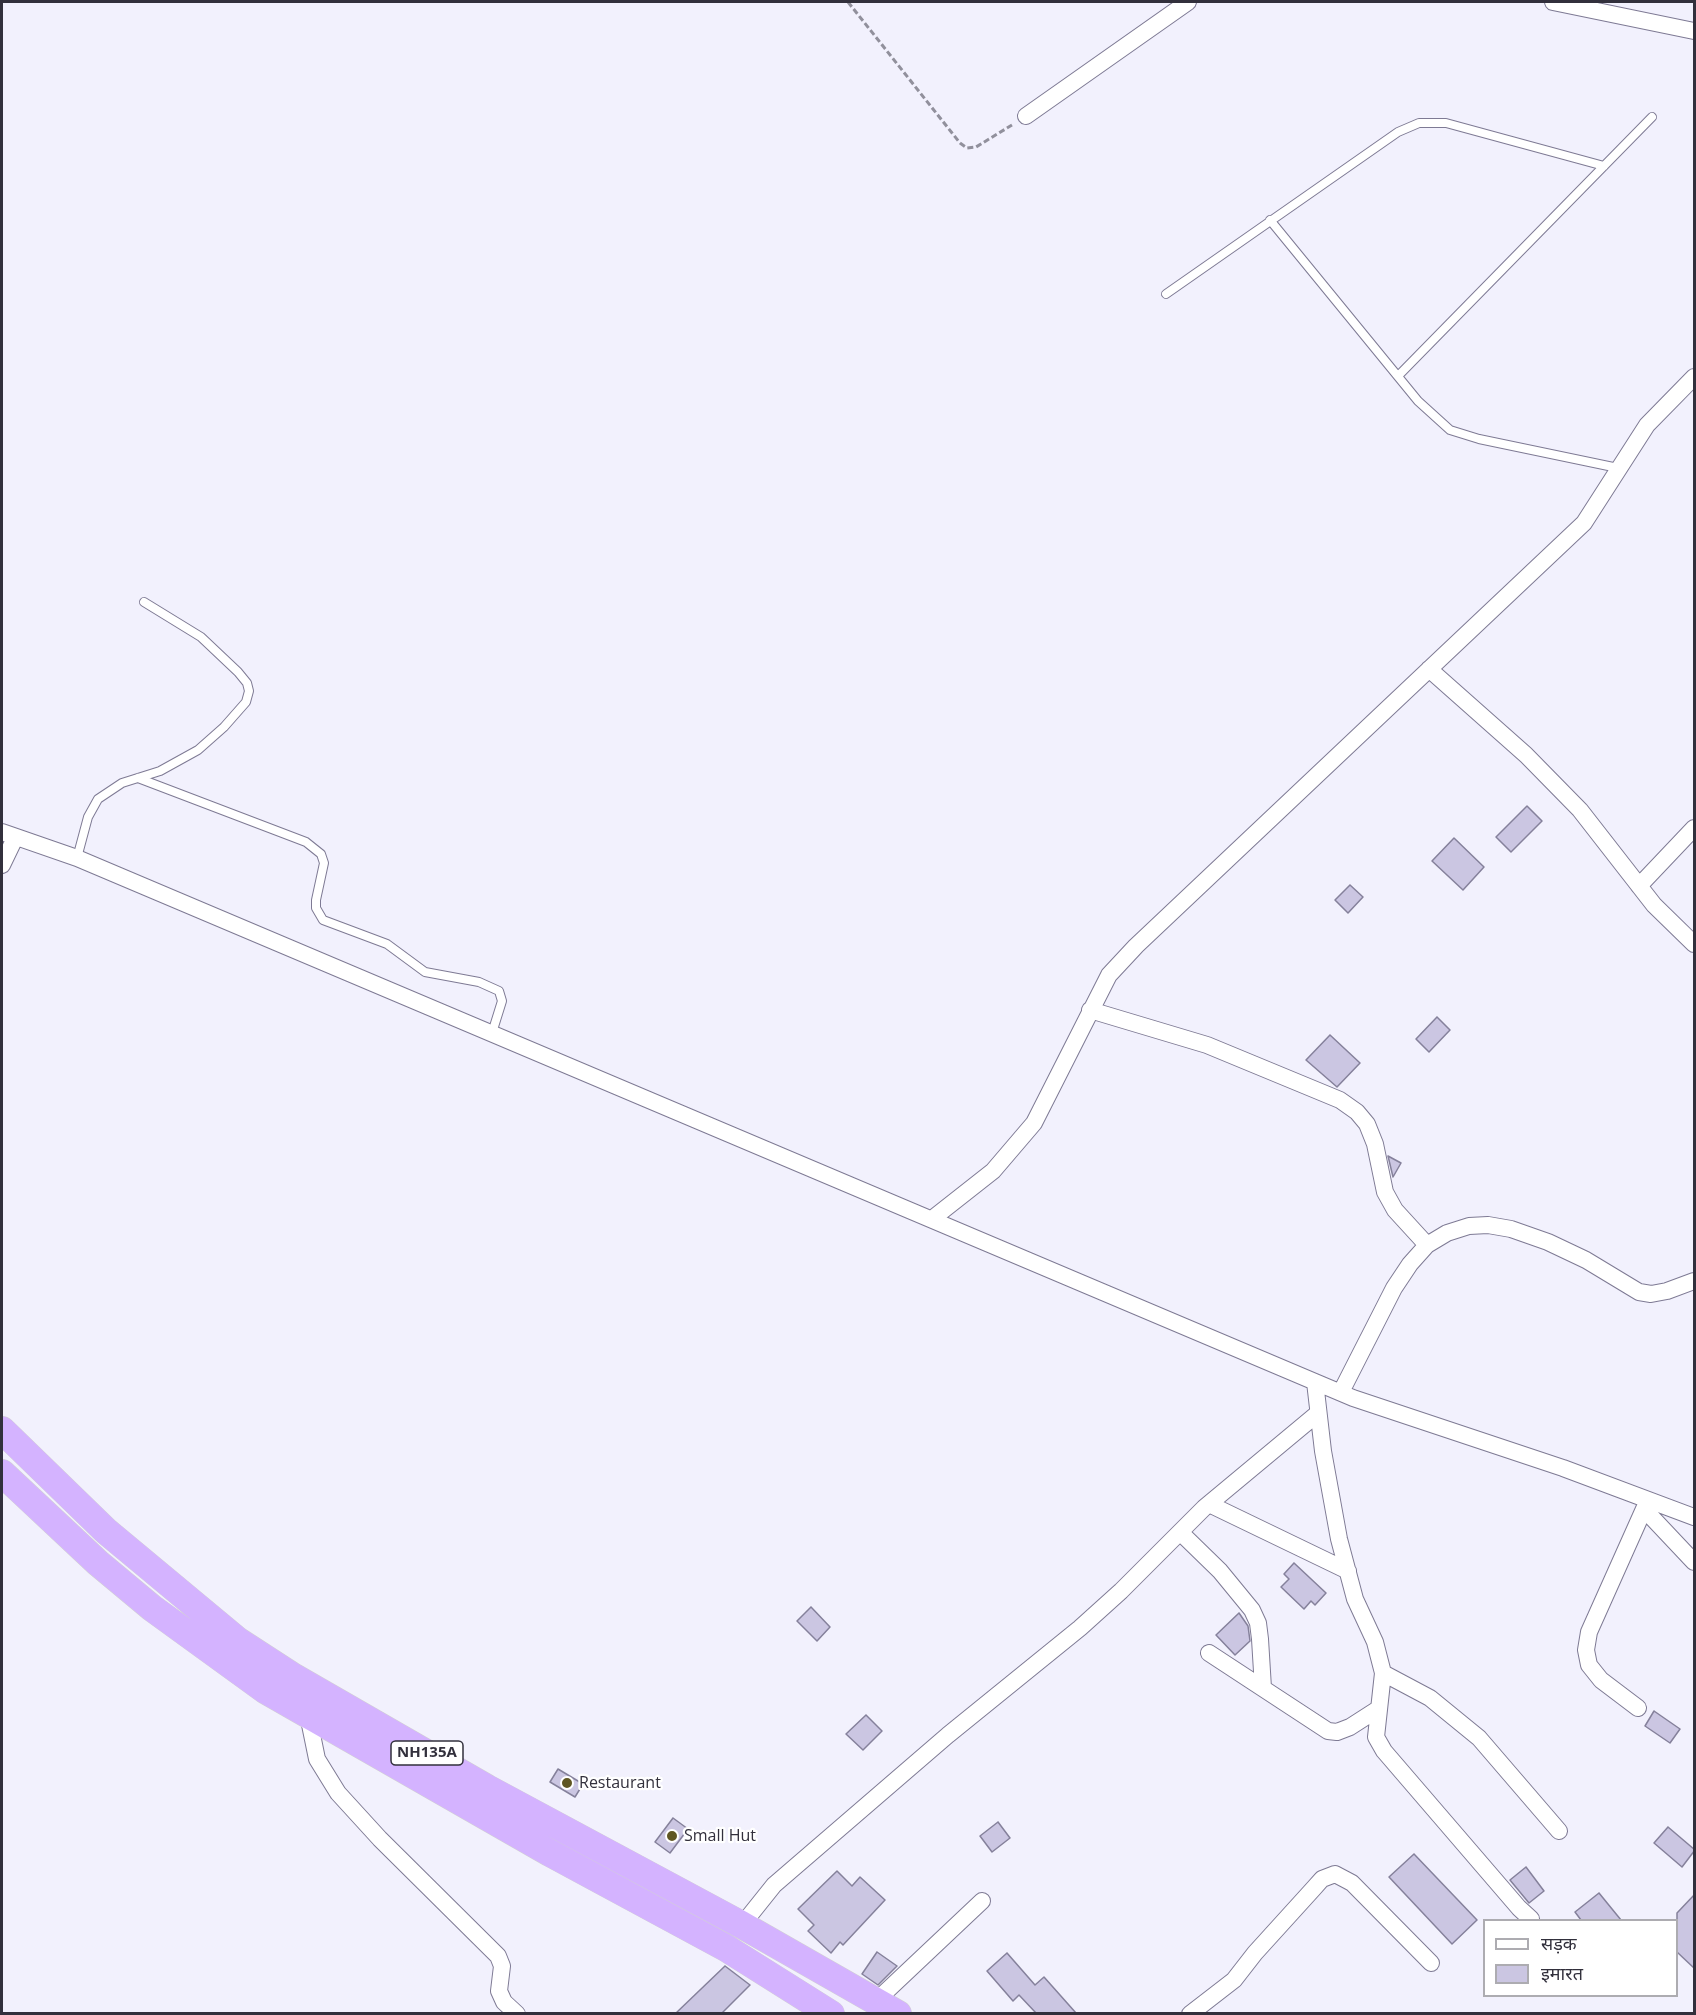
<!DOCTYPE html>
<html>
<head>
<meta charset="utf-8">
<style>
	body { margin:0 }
	#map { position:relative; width:1696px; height:2015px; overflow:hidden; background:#f2f1fd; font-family:"Open Sans","Noto Sans Devanagari",sans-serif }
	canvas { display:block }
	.frame { position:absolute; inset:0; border:3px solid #32303c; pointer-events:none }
	.legend { position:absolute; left:1483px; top:1919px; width:195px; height:78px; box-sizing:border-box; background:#fff; border:2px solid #adacb1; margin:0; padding:8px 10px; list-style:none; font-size:18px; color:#32303c }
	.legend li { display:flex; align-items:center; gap:12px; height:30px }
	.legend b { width:30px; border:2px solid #adacb1 }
</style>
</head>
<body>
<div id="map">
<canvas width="1696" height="2015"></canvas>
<div class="frame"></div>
<ul class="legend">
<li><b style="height:8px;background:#fff"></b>सड़क</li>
<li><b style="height:16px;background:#cbc6e2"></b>इमारत</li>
</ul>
</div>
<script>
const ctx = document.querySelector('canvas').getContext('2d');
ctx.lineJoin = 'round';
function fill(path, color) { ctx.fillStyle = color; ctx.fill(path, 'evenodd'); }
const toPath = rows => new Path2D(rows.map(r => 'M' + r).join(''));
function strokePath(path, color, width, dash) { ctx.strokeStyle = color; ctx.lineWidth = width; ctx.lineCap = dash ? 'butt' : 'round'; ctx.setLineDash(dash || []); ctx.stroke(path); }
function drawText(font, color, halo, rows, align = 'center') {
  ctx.font = font + ' "Open Sans",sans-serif'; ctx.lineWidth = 4.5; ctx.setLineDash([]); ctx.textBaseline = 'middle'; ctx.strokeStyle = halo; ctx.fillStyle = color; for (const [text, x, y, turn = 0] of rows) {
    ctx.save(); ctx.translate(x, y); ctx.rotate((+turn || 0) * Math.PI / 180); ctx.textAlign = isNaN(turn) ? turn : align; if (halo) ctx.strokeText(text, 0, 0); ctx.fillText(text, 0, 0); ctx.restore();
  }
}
const building = toPath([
	[1527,806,1542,821,1511,852,1496,837,1527,806],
	[1454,838,1484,867,1463,890,1432,861,1454,838],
	[1350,885,1363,897,1348,913,1335,900,1350,885],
	[1437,1017,1450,1030,1429,1052,1416,1039,1437,1017],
	[1330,1035,1360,1063,1337,1087,1306,1060,1330,1035],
	[1388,1156,1401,1163,1393,1177,1388,1156],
	[1294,1563,1326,1593,1315,1605,1311,1601,1304,1609,1281,1587,1289,1579,1284,1574,1294,1563],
	[811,1607,830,1627,817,1641,797,1621,811,1607],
	[1239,1613,1248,1626,1250,1641,1235,1655,1216,1635,1239,1613],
	[1654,1711,1680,1729,1670,1743,1645,1726,1654,1711],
	[866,1715,882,1731,863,1750,846,1734,866,1715],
	[558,1769,583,1784,575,1797,550,1782,558,1769],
	[673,1818,688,1829,670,1853,655,1842,673,1818],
	[998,1822,1010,1838,992,1852,980,1836,998,1822],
	[1668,1827,1695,1850,1682,1867,1654,1843,1668,1827],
	[1414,1854,1477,1920,1452,1944,1389,1877,1414,1854],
	[1526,1867,1544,1891,1529,1903,1510,1880,1526,1867],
	[837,1871,852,1886,860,1877,885,1900,843,1945,840,1942,831,1953,808,1931,814,1925,798,1909,837,1871],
	[1599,1893,1621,1920,1581,1920,1575,1912,1599,1893],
	[1695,1894,1695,1969,1677,1952,1677,1913,1695,1894],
	[877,1952,897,1966,878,1985,862,1974,877,1952],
	[1007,1953,1035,1985,1044,1977,1076,2013,1036,2013,1019,1995,1013,2001,987,1971,1007,1953],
	[725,1966,750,1985,722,2013,676,2013,725,1966]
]);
fill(building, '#cbc6e2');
strokePath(building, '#85819b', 1.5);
const service = toPath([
	[1270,220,1418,401,1450,430,1479,439,1618,468],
	[1166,294,1398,132,1419,123,1446,123,1604,166],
	[1398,376,1652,117],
	[138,778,306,842,321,854,324,863,316,900,316,908,323,920,387,944,425,972,479,982,499,991,502,1001,492,1033],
	[77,858,88,817,98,799,122,783,160,771,198,750,224,727,246,702,249,691,247,683,238,672,201,637,144,602]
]);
const minor = toPath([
	[1553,2,1694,31],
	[1026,116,1188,2],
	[1429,669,1526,755,1580,810,1654,905,1694,944],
	[2,832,77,858,1353,1398,1563,1468,1694,1517],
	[2,865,15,838],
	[1639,886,1694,828],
	[1090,1010,1207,1045,1340,1100,1357,1112,1367,1124,1375,1144,1385,1192,1395,1210,1427,1245],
	[932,1219,993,1171,1034,1123,1109,975,1136,946,1584,523,1647,425,1694,377],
	[1315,1382,1323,1451,1339,1539,1355,1599,1375,1642,1383,1673,1376,1737,1384,1751,1519,1908,1531,1919,1529,1920],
	[1341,1392,1394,1288,1410,1264,1427,1245,1447,1233,1469,1226,1488,1225,1511,1229,1548,1242,1586,1260,1639,1292,1651,1294,1667,1291,1694,1281],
	[1209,1504,1348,1571],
	[1644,1509,1694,1562],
	[1181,1533,1220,1571,1252,1610,1258,1623,1260,1639,1263,1688],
	[1209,1653,1328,1731,1337,1732,1350,1727,1378,1709],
	[1383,1673,1430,1698,1479,1738,1559,1831],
	[1638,1708,1601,1680,1589,1665,1586,1650,1589,1632,1648,1500],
	[308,1715,317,1759,338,1793,380,1839,498,1956,502,1966,499,1991,504,2002,517,2014],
	[742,1925,774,1885,948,1735,1080,1628,1121,1591,1204,1508,1317,1414],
	[876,2001,982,1901],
	[1190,2014,1234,1980,1255,1953,1314,1888,1322,1879,1335,1874,1352,1883,1431,1963]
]);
const trunk = toPath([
	[2,1430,106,1531,237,1640,294,1677,487,1788,742,1925,898,2014],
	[2,1473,98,1563,152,1608,265,1690,550,1853,726,1948,831,2014]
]);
strokePath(service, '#7e7a94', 10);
strokePath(minor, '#7e7a94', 18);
strokePath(trunk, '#d2d1d4', 28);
strokePath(toPath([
	[848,2,960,143,967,148,976,147,1012,125]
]), '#91909c', 3, [6, 3]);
strokePath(service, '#fff', 8);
strokePath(minor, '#fff', 16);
strokePath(trunk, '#d4b3ff', 27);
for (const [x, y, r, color] of [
	[567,1783,6,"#5f5622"],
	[672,1836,6,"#5f5622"]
]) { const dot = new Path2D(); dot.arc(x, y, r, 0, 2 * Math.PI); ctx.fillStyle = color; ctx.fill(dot); strokePath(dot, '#fff', 2); }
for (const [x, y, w] of [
	[427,1753,72]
]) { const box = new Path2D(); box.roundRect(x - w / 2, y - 12, w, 24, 4.5); ctx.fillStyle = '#fff'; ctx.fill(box); strokePath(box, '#32303c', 1.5); }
drawText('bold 15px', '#32303c', null, [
	["NH135A",427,1753]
]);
drawText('16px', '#32303c', '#fff', [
	["Restaurant",579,1783],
	["Small Hut",684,1836]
], 'left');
</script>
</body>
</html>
